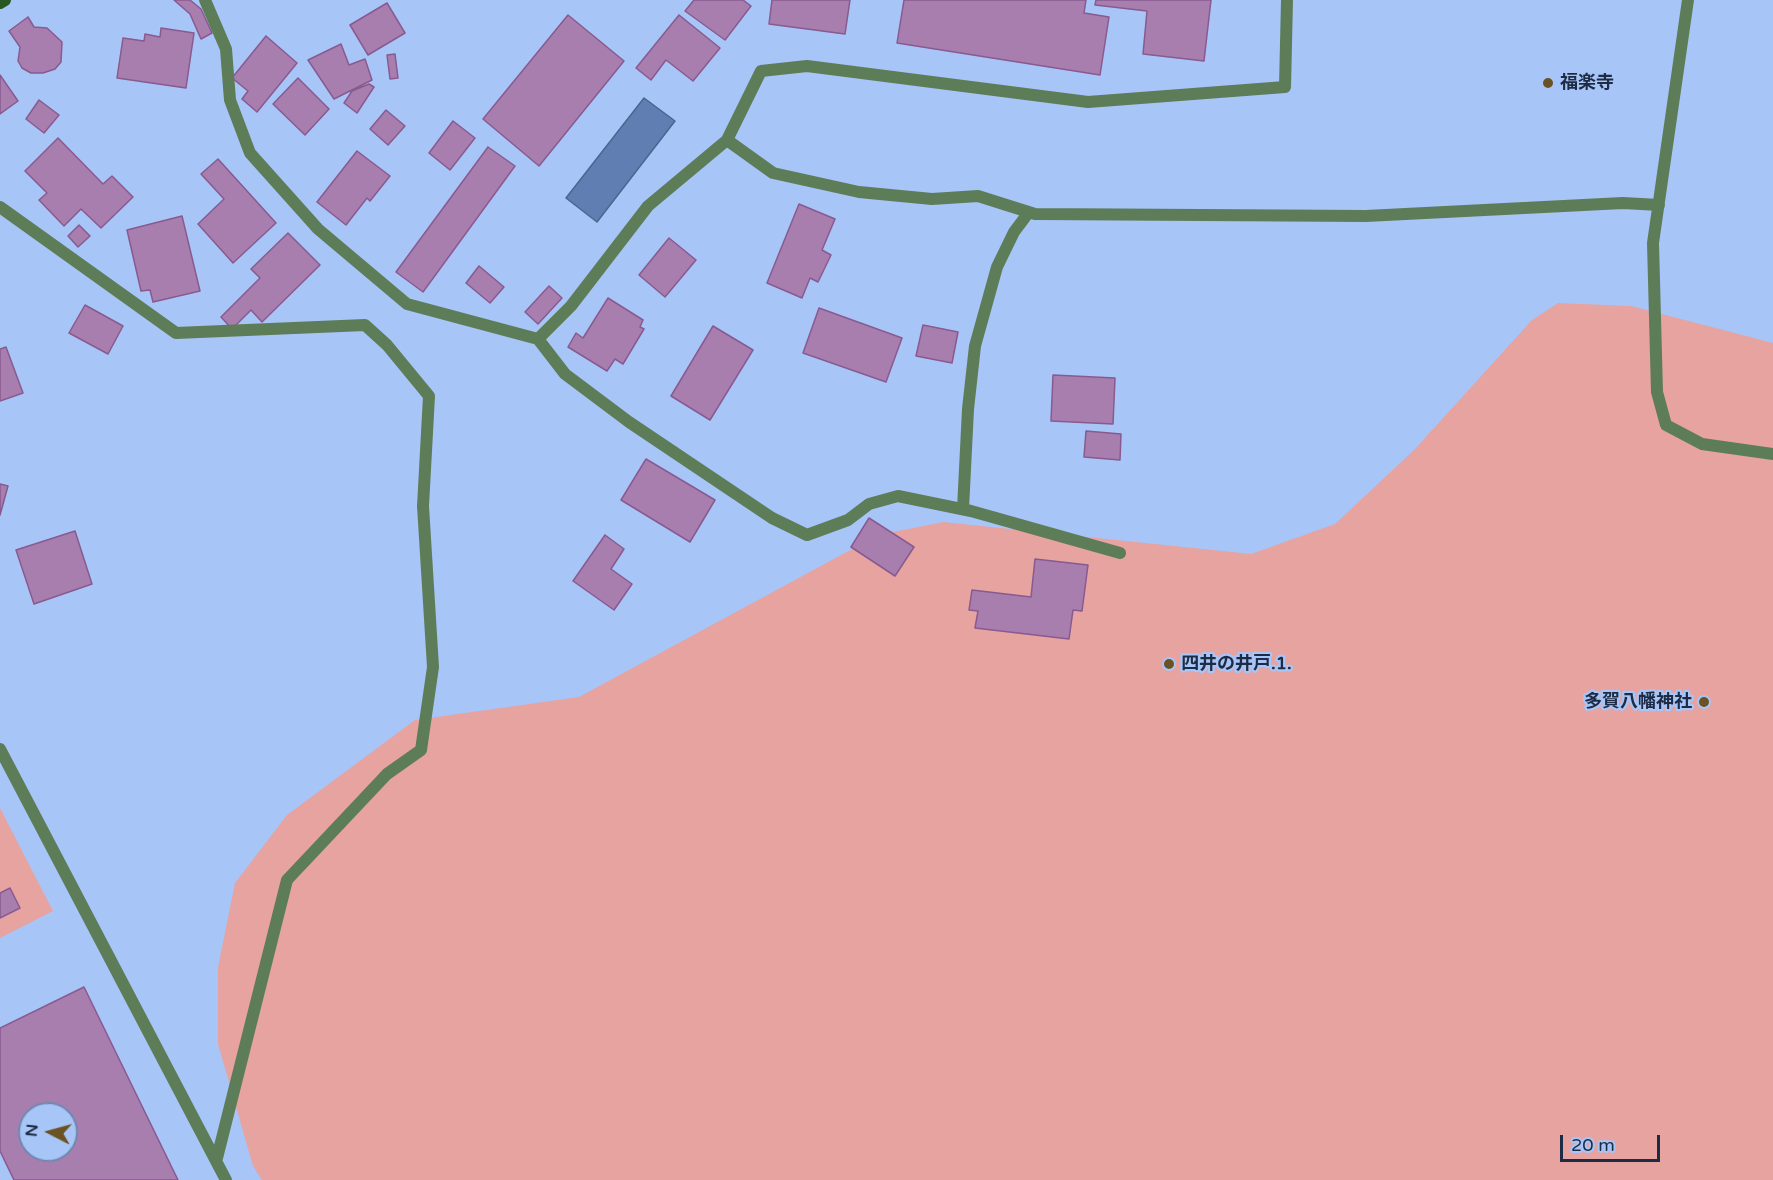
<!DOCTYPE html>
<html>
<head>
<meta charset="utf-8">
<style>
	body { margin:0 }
	#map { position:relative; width:1773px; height:1180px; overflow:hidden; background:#a8c5f8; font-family:"Varela Round",sans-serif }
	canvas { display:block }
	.north { position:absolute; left:18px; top:1102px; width:60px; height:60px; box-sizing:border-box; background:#a8c5f8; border:2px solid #7087b0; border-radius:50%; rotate:276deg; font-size:16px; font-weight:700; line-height:24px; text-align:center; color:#1d2b44 }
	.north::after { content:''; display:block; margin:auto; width:21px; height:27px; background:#6b5223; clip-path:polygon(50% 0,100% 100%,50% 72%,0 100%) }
	.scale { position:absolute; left:1560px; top:1135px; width:100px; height:27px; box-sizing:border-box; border:3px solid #1d2b44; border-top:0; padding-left:8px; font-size:18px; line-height:21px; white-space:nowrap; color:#1d2b44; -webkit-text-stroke:4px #a8c5f8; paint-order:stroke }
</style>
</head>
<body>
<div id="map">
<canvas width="1773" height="1180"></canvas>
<div class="north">N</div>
<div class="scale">20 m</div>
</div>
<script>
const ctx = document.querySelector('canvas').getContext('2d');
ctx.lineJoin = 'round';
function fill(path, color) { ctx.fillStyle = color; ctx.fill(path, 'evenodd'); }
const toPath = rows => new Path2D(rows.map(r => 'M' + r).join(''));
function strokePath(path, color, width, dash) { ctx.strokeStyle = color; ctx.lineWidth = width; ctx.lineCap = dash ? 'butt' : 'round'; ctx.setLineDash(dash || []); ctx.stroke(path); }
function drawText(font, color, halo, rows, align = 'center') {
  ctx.font = font + ' "Varela Round","Noto Sans JP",sans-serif'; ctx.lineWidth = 4.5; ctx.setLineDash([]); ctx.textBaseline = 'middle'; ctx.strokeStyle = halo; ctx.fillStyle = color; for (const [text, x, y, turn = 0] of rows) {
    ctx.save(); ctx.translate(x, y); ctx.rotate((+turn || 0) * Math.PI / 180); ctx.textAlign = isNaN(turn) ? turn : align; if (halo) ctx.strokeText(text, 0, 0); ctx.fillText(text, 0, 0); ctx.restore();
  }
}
fill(toPath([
	[1558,303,1631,306,1773,343,1773,1180,262,1180,253,1166,218,1044,218,967,235,883,287,815,415,720,579,697,878,535,943,522,1251,554,1335,524,1414,450,1532,320],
	[0,808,53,911,0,938]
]), '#e6a3a0');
const water = toPath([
	[644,98,675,121,597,222,566,198,644,98]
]);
fill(water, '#607eb1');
strokePath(water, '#4c6590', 1.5);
const building = toPath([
	[174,0,190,0,201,9,212,33,201,39,190,14,174,0],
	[694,0,743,0,751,6,725,40,685,11,694,0],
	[772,0,850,0,845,34,769,24,772,0],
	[904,0,1086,0,1084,13,1109,17,1100,75,897,43,904,0],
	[1096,0,1211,0,1204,61,1143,54,1147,11,1095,5,1096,0],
	[387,3,405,33,368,55,350,25,387,3],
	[568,15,624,61,539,166,483,119,568,15],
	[679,15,720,48,693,81,666,60,651,80,636,68,679,15],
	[28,17,34,27,47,28,62,42,61,62,55,69,43,73,31,73,22,68,18,61,20,47,9,31,28,17],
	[161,28,194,33,186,88,117,78,123,38,144,41,145,34,160,37,161,28],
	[266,36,297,63,257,112,242,99,248,91,232,78,266,36],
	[341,44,349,65,365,59,372,80,334,99,308,60,341,44],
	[395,54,398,78,390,79,387,55,395,54],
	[0,75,18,101,0,114,0,75],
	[298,78,329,109,305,135,273,104,298,78],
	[369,84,374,87,357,113,344,103,352,91,369,84],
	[39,100,59,115,44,133,26,119,39,100],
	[386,110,405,126,388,145,370,129,386,110],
	[453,121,475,138,450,170,429,153,453,121],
	[58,138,103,184,112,176,133,197,101,228,81,209,64,226,39,200,47,193,25,171,58,138],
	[488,147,515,166,423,292,396,272,488,147],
	[357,151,390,176,370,201,367,198,346,225,317,202,357,151],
	[218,159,276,223,233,263,198,224,224,199,201,174,218,159],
	[799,204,835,219,822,250,831,255,818,282,810,278,802,298,767,283,799,204],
	[182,216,200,291,153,302,150,290,141,291,127,230,182,216],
	[79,225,90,236,78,247,68,236,79,225],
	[288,233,320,265,262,322,251,310,232,329,221,317,260,278,251,269,288,233],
	[669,238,696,260,665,297,639,275,669,238],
	[479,266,504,287,490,303,466,283,479,266],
	[549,286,562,298,538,324,525,312,549,286],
	[608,298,643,320,640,327,644,329,623,364,615,359,607,371,568,347,576,333,583,338,608,298],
	[85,305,123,326,108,354,69,333,85,305],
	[819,308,902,338,886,382,803,353,819,308],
	[923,325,958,332,952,363,916,356,923,325],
	[713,326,753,350,710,420,671,396,713,326],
	[6,347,23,393,0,401,0,349,6,347],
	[1053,375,1115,378,1113,424,1051,421,1053,375],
	[1086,431,1121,434,1120,460,1084,457,1086,431],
	[646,459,715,500,690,542,621,500,646,459],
	[0,484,8,486,0,515,0,484],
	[869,518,914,547,895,576,851,547,869,518],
	[75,531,92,584,34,604,16,550,75,531],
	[605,535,624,549,611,569,632,584,614,610,573,581,605,535],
	[1035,559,1088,565,1082,611,1073,610,1069,639,975,628,978,611,969,610,972,590,1031,597,1035,559],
	[10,888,20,908,0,918,0,893,10,888],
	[84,987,178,1180,14,1180,0,1151,0,1028,84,987],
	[30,1114,66,1114,66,1150,30,1150,30,1114]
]);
fill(building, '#a87eaf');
strokePath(building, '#885a90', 1.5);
strokePath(toPath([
	[205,0,226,49,230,100,250,153,318,229,407,304,538,339,571,306,648,206,727,140,761,71,807,66,1088,102,1285,87,1287,0],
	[1688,0,1653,243,1657,392,1666,425,1702,444,1773,454],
	[727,140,773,173,859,192,932,199,978,196,1035,214,1366,216,1623,203,1659,205],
	[0,207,176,333,365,325,387,345,429,396,423,506,433,667,421,750,387,774,287,880,217,1158],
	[538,339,565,374,629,422,772,518,807,535,848,520,869,504,898,496,971,511,1120,553],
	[963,509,968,409,975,346,997,267,1014,232,1029,212],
	[0,749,226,1180]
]), '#5d7d58', 12);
strokePath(toPath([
	[0,3,5,0]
]), '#295923', 12);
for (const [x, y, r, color] of [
	[1548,83,6,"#6b5223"],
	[1169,664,6,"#6b5223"],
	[1704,702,6,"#6b5223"]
]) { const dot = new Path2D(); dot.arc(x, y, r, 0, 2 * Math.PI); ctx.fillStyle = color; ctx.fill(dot); strokePath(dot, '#a8c5f8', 2); }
drawText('bold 18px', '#1d2b44', '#a8c5f8', [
	["福楽寺",1560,83],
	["四井の井戸.1.",1181,664],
	["多賀八幡神社",1692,702,"right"]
], 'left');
</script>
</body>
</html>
